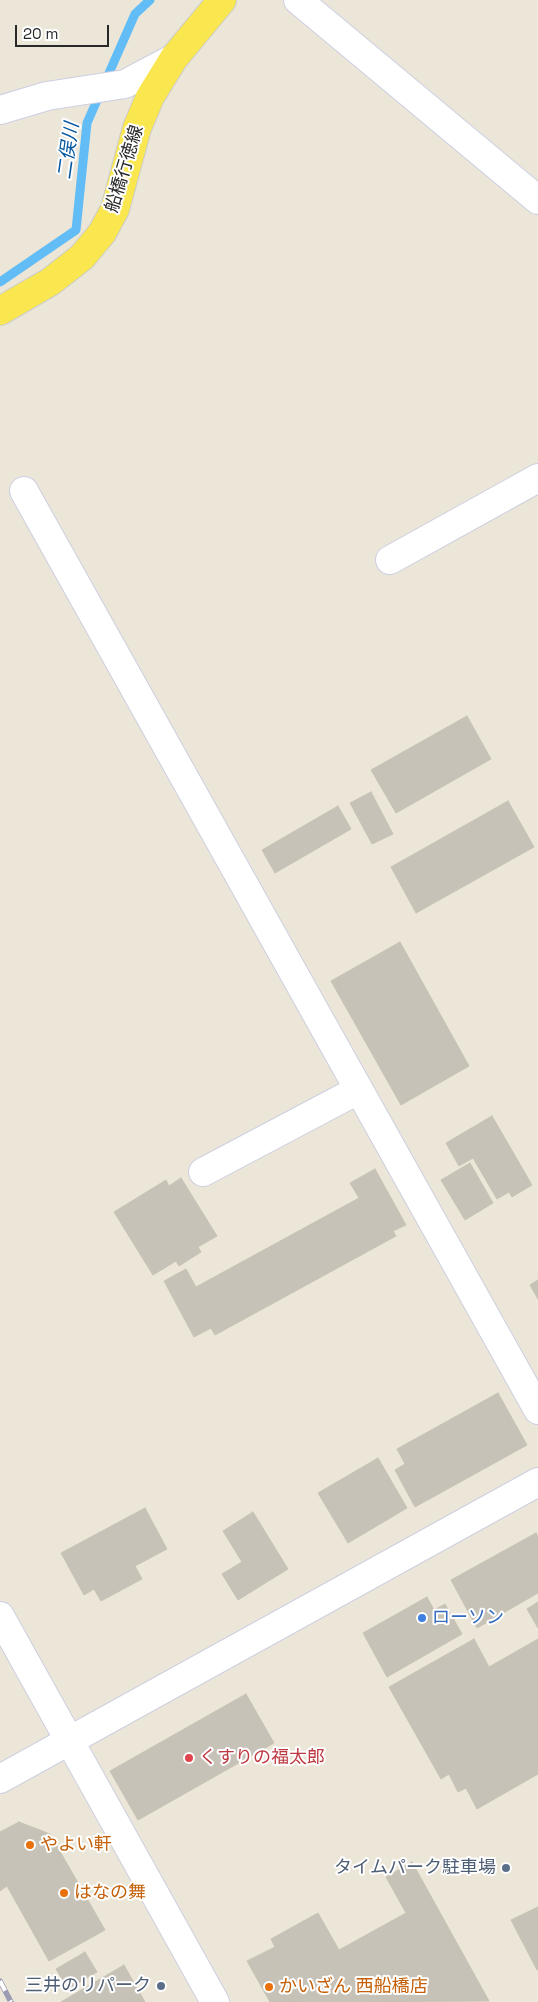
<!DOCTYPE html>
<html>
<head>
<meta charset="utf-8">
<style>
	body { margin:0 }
	#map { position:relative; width:538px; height:2002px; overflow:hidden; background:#ece6d8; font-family:"Space Grotesk",sans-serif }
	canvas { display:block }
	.scale { position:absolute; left:15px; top:25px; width:94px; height:22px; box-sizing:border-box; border:2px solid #282828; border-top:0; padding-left:6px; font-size:15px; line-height:18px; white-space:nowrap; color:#282828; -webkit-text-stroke:4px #fff; paint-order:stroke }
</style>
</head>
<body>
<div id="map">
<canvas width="538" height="2002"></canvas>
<div class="scale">20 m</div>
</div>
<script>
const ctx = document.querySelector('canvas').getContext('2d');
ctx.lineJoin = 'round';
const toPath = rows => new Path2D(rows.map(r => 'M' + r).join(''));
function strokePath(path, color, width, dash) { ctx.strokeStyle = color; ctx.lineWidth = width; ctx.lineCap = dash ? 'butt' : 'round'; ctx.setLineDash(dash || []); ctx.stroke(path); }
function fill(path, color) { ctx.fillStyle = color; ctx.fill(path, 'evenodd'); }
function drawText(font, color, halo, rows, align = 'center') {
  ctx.font = font + ' "Space Grotesk","Noto Sans JP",sans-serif'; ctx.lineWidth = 4; ctx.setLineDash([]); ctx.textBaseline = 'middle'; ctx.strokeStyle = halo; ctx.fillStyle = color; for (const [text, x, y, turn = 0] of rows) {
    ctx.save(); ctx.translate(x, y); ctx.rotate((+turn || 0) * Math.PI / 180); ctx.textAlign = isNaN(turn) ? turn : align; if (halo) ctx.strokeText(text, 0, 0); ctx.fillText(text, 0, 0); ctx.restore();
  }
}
strokePath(toPath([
	[0,282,76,230,87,123,135,14,150,0]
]), '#62bdf6', 9);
const building = toPath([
	[467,716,491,759,396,813,371,770,467,716],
	[371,792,393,834,372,844,350,803,371,792],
	[508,801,534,847,416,913,391,867,508,801],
	[338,806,351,829,275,873,262,850,338,806],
	[400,942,469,1066,401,1105,331,981,400,942],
	[492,1116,532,1185,512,1197,509,1192,497,1199,473,1158,459,1166,446,1143,492,1116],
	[470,1163,493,1203,465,1220,441,1180,470,1163],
	[375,1169,406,1225,393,1231,396,1236,215,1335,211,1328,194,1337,164,1281,186,1269,196,1287,359,1198,350,1183,375,1169],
	[181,1178,217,1236,198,1247,201,1252,179,1266,176,1261,153,1275,114,1212,166,1180,169,1186,181,1178],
	[538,1280,538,1299,530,1285,538,1280],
	[498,1393,527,1445,415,1507,395,1470,405,1464,397,1449,498,1393],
	[378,1458,407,1508,348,1543,318,1493,378,1458],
	[145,1508,167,1549,135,1566,142,1579,101,1601,94,1589,84,1595,61,1553,145,1508],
	[253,1512,288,1569,238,1600,222,1574,242,1562,223,1531,253,1512],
	[536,1533,538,1537,538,1593,477,1628,451,1580,536,1533],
	[427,1597,434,1610,445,1604,462,1634,387,1677,363,1633,427,1597],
	[538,1602,538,1628,527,1609,538,1602],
	[474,1639,489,1667,538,1639,538,1774,477,1809,466,1788,458,1792,449,1774,441,1779,389,1687,474,1639],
	[246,1694,274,1743,138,1820,110,1771,246,1694],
	[19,1822,50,1834,105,1930,49,1961,7,1886,0,1891,0,1832,19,1822],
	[412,1862,489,2001,295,2002,267,1951,275,1947,271,1939,318,1913,339,1950,406,1913,386,1877,412,1862],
	[538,1907,538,1970,537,1970,511,1920,538,1907],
	[267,1951,295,2002,270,2002,247,1961,267,1951],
	[85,1952,97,1972,68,1989,56,1969,85,1952],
	[124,1965,145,2002,61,2002,124,1965]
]);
fill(building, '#c7c2b8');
strokePath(building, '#c7c2b2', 1);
const minor = toPath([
	[298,0,538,200],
	[0,110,47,96,125,84,174,58],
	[24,491,538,1410],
	[390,560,538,478],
	[203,1172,358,1090],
	[0,1616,215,2002],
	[0,1779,538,1482]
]);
const major = toPath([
	[0,311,50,282,82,257,102,233,115,209,137,128,150,97,174,58,222,0]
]);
strokePath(minor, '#cdcfe2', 30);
strokePath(major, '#cbcbcb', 30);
strokePath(minor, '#fff', 28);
strokePath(major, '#fae74f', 28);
const rail = toPath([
	[0,1981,11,2002]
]);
strokePath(rail, '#9b9bb4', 5.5);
strokePath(rail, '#fff', 4, [11]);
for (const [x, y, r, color] of [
	[422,1618,5,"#3f7fe0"],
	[189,1758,5,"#e0444e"],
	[30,1845,5,"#e8710a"],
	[506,1868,5,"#5c6f8a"],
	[64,1893,5,"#e8710a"],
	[161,1986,5,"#5c6f8a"],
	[269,1987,5,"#e8710a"]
]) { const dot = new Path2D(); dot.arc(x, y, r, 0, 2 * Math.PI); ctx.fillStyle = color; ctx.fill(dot); strokePath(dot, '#fff', 2); }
drawText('18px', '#282828', '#fff', [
	["船橋行徳線",125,169,-73]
]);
drawText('18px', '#366cbe', '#fff', [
	["ローソン",432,1618]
], 'left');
drawText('18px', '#be3a42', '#fff', [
	["くすりの福太郎",199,1758]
], 'left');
drawText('18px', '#c56008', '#fff', [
	["やよい軒",40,1845],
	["はなの舞",74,1893],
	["かいざん 西船橋店",279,1987]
], 'left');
drawText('18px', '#4e5e75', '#fff', [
	["タイムパーク駐車場",496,1868],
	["三井のリパーク",151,1986]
], 'right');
drawText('italic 19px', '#0457a0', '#fff', [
	["二俣川",69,151,-82]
]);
</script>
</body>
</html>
